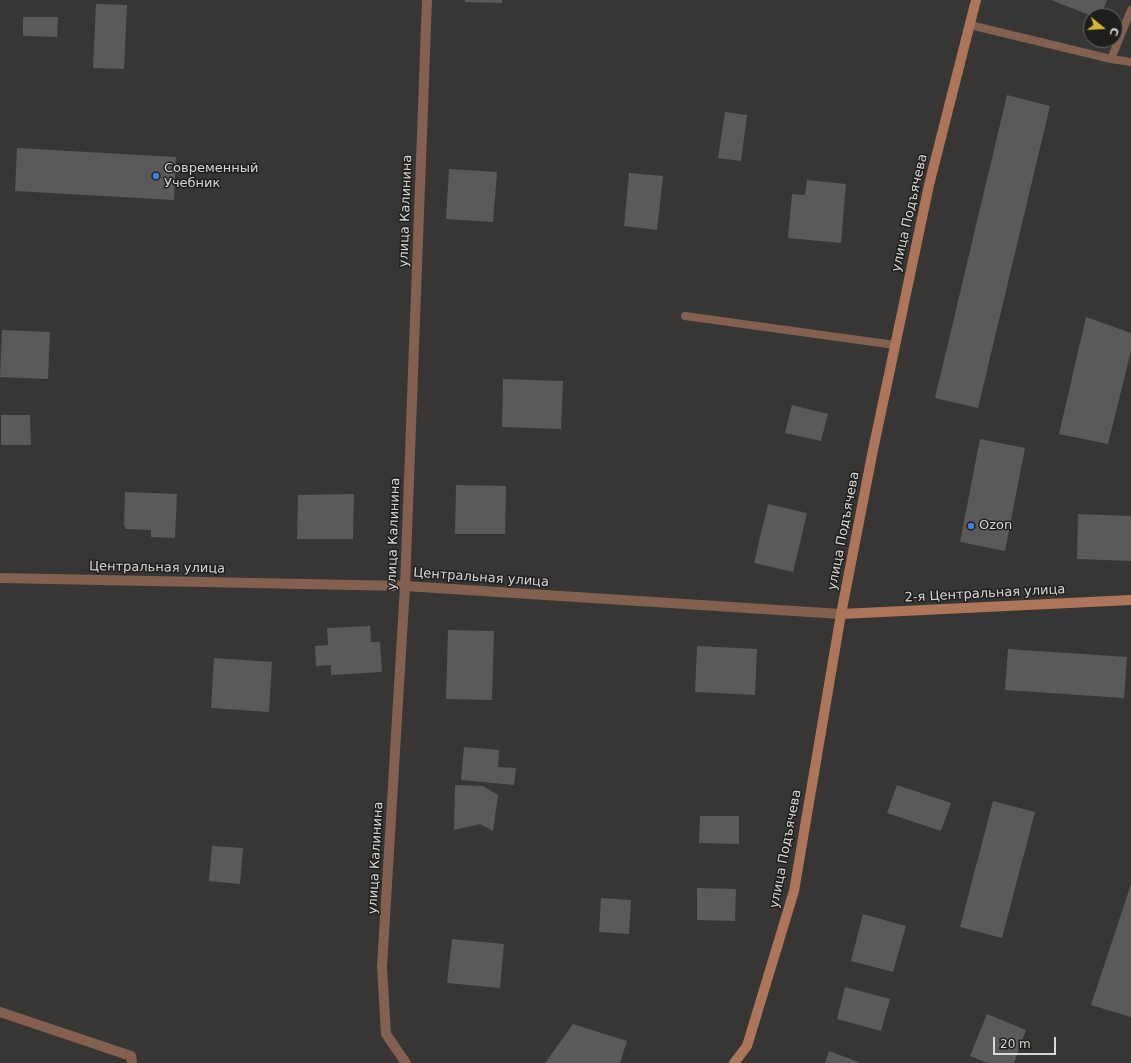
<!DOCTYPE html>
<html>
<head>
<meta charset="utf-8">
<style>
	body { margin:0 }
	#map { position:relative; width:1131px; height:1063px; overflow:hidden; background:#373634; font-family:"DejaVu Sans",sans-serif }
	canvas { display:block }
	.north { position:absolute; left:1083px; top:8px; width:40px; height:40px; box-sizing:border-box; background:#1e1e1d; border:1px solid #696867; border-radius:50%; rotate:108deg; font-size:11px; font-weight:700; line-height:16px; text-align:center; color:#d9d8d6 }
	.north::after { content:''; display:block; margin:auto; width:14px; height:18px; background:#d4b635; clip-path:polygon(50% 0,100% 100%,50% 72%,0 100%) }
	.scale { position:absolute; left:993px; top:1037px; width:63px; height:18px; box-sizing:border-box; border:2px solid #d9d8d6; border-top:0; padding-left:5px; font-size:12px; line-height:14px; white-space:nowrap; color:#d9d8d6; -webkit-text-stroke:3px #1e1e1d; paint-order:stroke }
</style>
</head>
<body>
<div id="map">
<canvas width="1131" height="1063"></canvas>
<div class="north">С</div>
<div class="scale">20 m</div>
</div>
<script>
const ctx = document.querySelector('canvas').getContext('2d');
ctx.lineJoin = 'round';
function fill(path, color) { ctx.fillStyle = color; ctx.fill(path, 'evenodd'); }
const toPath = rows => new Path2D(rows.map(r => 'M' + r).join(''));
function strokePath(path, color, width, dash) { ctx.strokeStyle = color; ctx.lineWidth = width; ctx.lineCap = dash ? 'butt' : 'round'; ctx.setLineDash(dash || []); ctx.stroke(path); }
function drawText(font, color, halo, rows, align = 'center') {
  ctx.font = font + ' "DejaVu Sans",sans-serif'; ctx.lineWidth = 3; ctx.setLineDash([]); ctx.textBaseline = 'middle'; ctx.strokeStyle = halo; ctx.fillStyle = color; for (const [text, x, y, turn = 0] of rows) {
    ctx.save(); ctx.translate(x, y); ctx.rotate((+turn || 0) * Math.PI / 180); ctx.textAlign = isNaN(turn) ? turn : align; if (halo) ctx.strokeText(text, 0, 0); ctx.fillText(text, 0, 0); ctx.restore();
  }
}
fill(toPath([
	[465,0,502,0,502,3,465,2],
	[1051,0,1107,0,1101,16,1092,16],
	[96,4,127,5,124,69,93,68],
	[23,17,58,17,57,37,23,36],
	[1007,95,1050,106,978,408,935,398],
	[725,112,747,115,741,161,718,158],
	[17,148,176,157,174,200,15,191],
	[449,169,497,172,493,222,446,219],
	[629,173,663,176,657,230,624,226],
	[807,180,846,184,841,243,788,238,792,194,805,195],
	[1086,317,1131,333,1131,351,1108,444,1059,434],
	[2,330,50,332,48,379,0,377],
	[503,379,563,381,561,429,502,427],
	[792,405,828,414,821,441,785,433],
	[1,415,30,415,31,445,1,445],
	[980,439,1025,448,1005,551,960,542],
	[456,485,506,486,505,534,455,534],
	[125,492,177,494,175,538,151,537,151,530,126,529,124,525],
	[354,494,353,539,297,539,298,495],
	[768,504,807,513,793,572,754,563],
	[1078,514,1131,516,1131,561,1077,559],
	[370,626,371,642,380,642,382,672,331,675,331,665,316,666,315,646,328,645,327,628],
	[448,630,494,631,492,700,446,699],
	[697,646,757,649,755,695,695,692],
	[1008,649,1127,657,1124,698,1005,690],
	[214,658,272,662,269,712,211,708],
	[464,747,499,750,498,767,516,768,514,785,461,780],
	[455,785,483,786,498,795,493,831,480,824,454,830],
	[897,785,951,803,941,831,887,813],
	[993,801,1035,812,1002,938,960,927],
	[700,816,739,816,739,844,699,843],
	[212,846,243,848,240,884,209,881],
	[1131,884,1131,1017,1091,1005],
	[697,888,736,889,735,921,697,920],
	[601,898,631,900,629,934,599,932],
	[863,914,906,926,893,972,851,961],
	[452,939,504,944,500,988,447,983],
	[845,987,890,999,881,1031,837,1019],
	[987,1014,1026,1030,1014,1063,988,1063,970,1056],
	[573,1024,627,1041,620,1063,545,1063],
	[829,1051,861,1063,825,1063]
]), '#5b595c');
strokePath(toPath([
	[970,25,1111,59,1131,10],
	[1111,59,1131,62],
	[685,316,895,345]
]), '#83604f', 8);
strokePath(toPath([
	[0,578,405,586,841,614],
	[0,1012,131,1056,132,1063],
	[406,1063,386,1034,382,967,405,586,427,0]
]), '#83604f', 10);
strokePath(toPath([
	[841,614,1131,600],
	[734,1063,747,1046,794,891,841,614,873,450,929,185,976,0]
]), '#ad765b', 10);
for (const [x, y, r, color] of [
	[156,176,4,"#3f7fe0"],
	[971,526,4,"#3f7fe0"]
]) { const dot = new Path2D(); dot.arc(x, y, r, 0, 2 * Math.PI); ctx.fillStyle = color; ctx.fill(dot); strokePath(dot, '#1e1e1d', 1.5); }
drawText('13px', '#d9d8d6', '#1e1e1d', [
	["Современный",164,169],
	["Учебник",164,184],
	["Ozon",979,526]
], 'left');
drawText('13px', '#d9d8d6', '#1e1e1d', [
	["улица Калинина",406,211,-88],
	["улица Подъячева",910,213,-77],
	["улица Подъячева",844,531,-79],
	["улица Калинина",394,534,-88],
	["Центральная улица",157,568,1],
	["Центральная улица",481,578,4],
	["2-я Центральная улица",985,594,-3],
	["улица Подъячева",786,849,-79],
	["улица Калинина",376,858,-87]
]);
</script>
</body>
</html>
